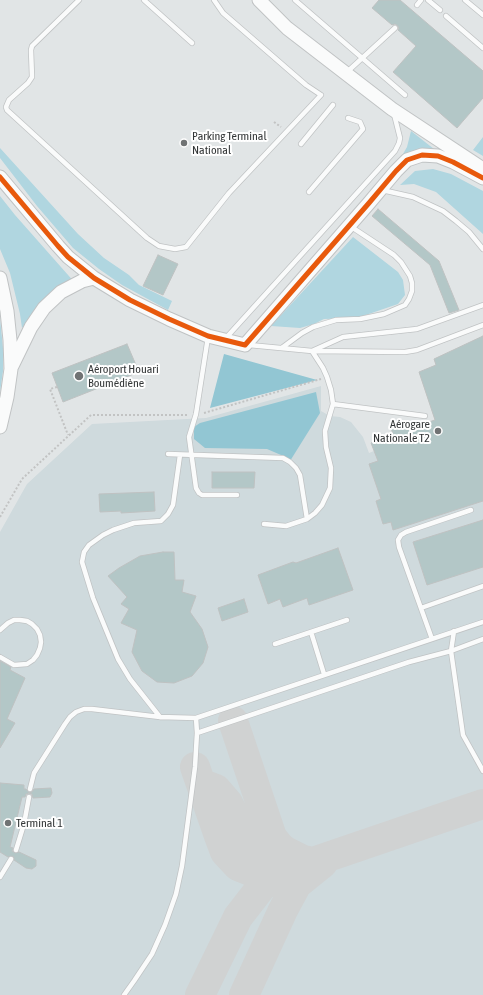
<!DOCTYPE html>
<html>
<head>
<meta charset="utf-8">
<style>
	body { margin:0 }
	canvas { display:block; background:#e1e5e6 }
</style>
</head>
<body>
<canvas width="483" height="995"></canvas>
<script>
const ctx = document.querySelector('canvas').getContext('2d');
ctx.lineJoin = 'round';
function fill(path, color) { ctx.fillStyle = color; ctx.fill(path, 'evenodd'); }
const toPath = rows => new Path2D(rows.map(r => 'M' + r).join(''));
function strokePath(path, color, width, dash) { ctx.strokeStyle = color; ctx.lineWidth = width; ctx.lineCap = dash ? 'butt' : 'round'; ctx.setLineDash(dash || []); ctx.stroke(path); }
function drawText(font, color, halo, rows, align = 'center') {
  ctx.font = font + ' "Asap Condensed",sans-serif'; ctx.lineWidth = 4; ctx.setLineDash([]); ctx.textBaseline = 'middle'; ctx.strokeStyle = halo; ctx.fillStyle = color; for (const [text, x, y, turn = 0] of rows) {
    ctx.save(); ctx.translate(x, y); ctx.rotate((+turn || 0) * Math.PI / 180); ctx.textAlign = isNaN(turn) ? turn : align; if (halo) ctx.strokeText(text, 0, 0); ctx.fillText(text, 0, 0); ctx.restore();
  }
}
fill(toPath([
	[483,336,483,995,0,995,0,532,27,484,92,424,206,418,321,386,321,411,330,416,340,417,351,422,363,437,369,453,374,451,371,443,393,434,391,428,408,423,410,428,435,420,419,372,436,365,434,359]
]), '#cfdadd');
fill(toPath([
	[411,131,434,149,421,150,400,159,407,147],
	[483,137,483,156,473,150],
	[0,148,78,234,104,258,129,275,139,285,172,301,168,310,122,285,99,269,73,248,37,206,0,158],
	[433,169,451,174,483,191,483,234,436,192,414,184,400,185,415,171],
	[0,196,15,215,76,284,40,306,22,328,20,314,10,273,0,249],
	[353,237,398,272,403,280,405,295,398,304,357,318,324,319,314,324,300,328,271,326],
	[0,319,3,348,3,371,0,392]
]), '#b0d6e0');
fill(toPath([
	[224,354,317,380,210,408],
	[316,392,320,413,290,461,281,455,267,449,205,448,194,439,194,427,200,423]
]), '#92c6d3');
strokePath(toPath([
	[233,721,272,837,279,846,285,851,303,860,313,862,483,804],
	[195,767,219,836,225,852,238,866,253,872,277,874],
	[208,786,216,789,228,803,262,873,265,884],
	[200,995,238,917,262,886,277,874,313,862],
	[244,995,283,910,297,884,323,863]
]), '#d0d2d2', 30);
const building = toPath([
	[379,0,400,0,483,71,483,98,457,128,393,72,416,46,398,30,399,28,397,25,395,24,392,25,372,8,379,0],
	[378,209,439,261,459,310,449,313,430,265,372,216,378,209],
	[158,255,178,264,163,295,143,286,158,255],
	[483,336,483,501,393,530,391,522,383,524,376,501,381,499,369,464,378,461,371,443,393,434,391,428,408,423,410,428,435,420,419,372,436,365,434,359,483,336],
	[127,344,139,372,63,402,52,373,127,344],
	[212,472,255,472,254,488,212,488,212,472],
	[154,492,155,511,121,513,121,511,100,512,99,494,154,492],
	[483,520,483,567,427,585,413,542,483,520],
	[338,548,353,590,309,605,307,598,283,607,280,599,268,604,258,575,293,562,296,563,338,548],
	[163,552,174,552,175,580,184,580,182,592,196,596,190,612,202,629,208,647,203,663,192,676,174,683,157,682,142,671,132,652,137,630,121,623,129,609,121,604,127,597,108,576,119,568,140,556,163,552],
	[244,599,248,612,222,621,218,608,244,599],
	[0,661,11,667,10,670,25,678,7,719,15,723,0,748,0,661],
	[0,783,24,785,24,789,26,789,29,793,32,792,34,789,51,788,52,793,50,797,33,798,32,794,29,793,26,794,25,797,22,797,10,847,13,848,12,851,15,853,19,852,36,860,36,866,32,869,26,868,14,860,14,858,13,856,8,857,0,852,0,783]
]);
fill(building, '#b3c7c7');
strokePath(building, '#bfc2c2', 1);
const lane = toPath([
	[79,0,32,46,31,50,32,77,28,83,9,100,6,107,7,110,147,238,159,246,175,249,186,247,229,193,321,95,306,85,223,13,214,0],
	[144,0,192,43],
	[295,0,405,95],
	[428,0,440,10],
	[465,0,483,15],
	[417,5,421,0],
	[446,16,483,48],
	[347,72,395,28],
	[301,144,333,105],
	[382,190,413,197,443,211,456,221,469,232,483,249],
	[309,192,363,129,360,122,348,118],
	[208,337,196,414,189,437,196,488,199,493,202,495,237,495],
	[225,339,395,151,399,143,400,138,394,114],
	[249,345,312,351,405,352,417,350,483,325],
	[283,347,302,333,313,327,336,320,360,319,384,314,405,305,409,299,412,291,412,283,410,276,401,262,394,255,350,226],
	[333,404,425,416],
	[168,454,283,458,290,462,296,468,300,475,307,519],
	[264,524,286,526,307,519,315,513,322,505,330,488,331,468,326,447,325,431,333,404,331,390,327,377,323,368,312,351,343,337,417,329,483,305],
	[421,608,483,586],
	[0,630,8,623,14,620,20,620,27,621,32,624,37,629,40,635,41,642,40,648,37,655,33,660,27,664,14,665,0,657],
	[454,631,451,651,463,735,483,771],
	[311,632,324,674],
	[432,639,399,547,398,540,401,535,406,532,471,510],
	[275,644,347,620],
	[160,717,130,679,118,659,93,598,82,562,84,552,89,545,103,535,113,530,134,523,161,521,168,514,173,505,180,455],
	[197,733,409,662,451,651,483,639],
	[30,789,34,773,65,724,70,717,76,712,84,709,92,709,160,717,196,718,483,622],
	[16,850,24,824,29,797],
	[0,877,11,859],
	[124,995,134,981,152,954,165,925,176,894,182,866,195,767,197,733,196,718]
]);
const secondary = toPath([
	[259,0,287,28,392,109,483,169],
	[0,177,58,246,68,257,94,278,130,300,169,319,208,336,245,345,369,203,396,171,407,160,422,155,438,156,453,162,483,178],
	[0,278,7,311,10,340,11,369,7,397,0,427],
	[12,366,31,327,44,308,61,292,82,281,94,278]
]);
strokePath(lane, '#c0c3c4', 6);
strokePath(secondary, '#c0c3c4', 15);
strokePath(toPath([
	[274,122,281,127],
	[57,387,50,389,68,435],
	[204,413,321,379],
	[0,517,22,479,91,415,187,415]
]), '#c2c3c3', 2, [2, 2]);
strokePath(lane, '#fafbfb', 4.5);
strokePath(secondary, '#fafbfb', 13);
strokePath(toPath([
	[0,177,58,246,68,257,94,278,130,300,169,319,208,336,245,345,369,203,396,171,407,160,422,155,438,156,453,162,483,178]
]), '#e8590c', 5);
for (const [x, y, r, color] of [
	[184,143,4,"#707374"],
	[79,376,5,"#707374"],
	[438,431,4,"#707374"],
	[8,823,4,"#707374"]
]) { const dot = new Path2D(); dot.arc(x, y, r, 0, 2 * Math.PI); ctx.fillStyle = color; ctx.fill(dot); strokePath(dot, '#fff', 1.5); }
drawText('12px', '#333637', '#fff', [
	["Parking Terminal",192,136],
	["National",192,150],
	["Aéroport Houari",88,369],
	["Boumédiène",88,383],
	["Aérogare",430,424,"right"],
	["Nationale T2",430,438,"right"],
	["Terminal 1",16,823]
], 'left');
</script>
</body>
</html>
